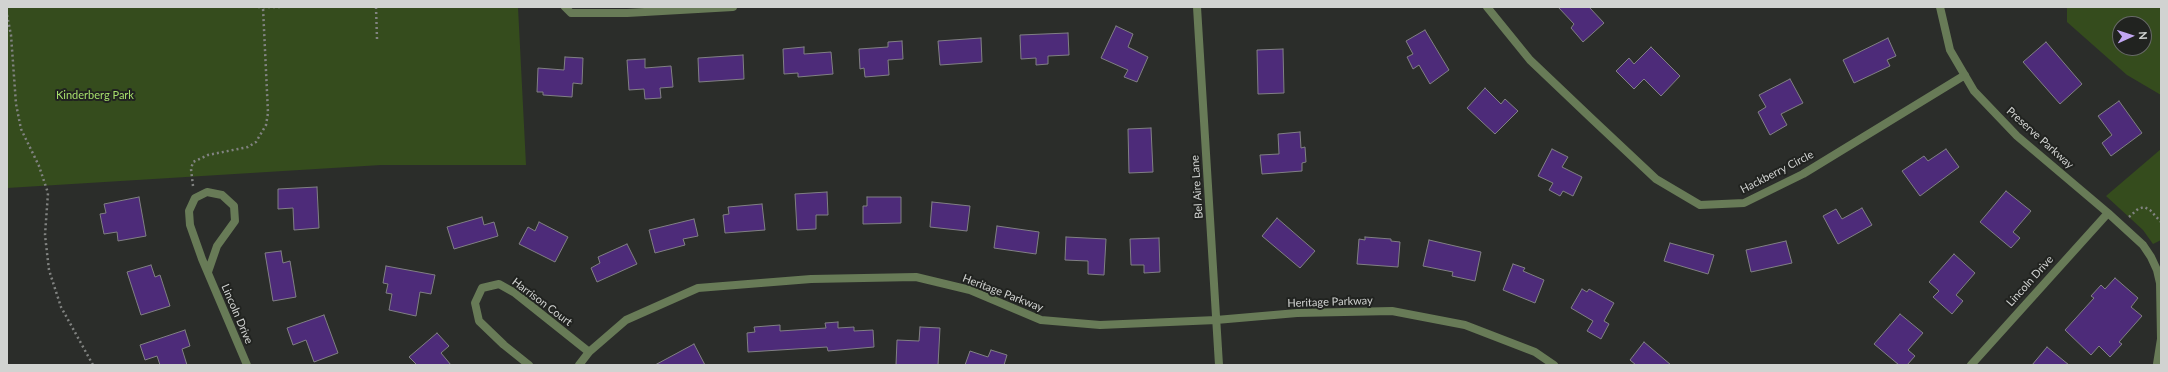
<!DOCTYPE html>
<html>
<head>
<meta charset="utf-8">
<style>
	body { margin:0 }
	#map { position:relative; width:2168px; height:372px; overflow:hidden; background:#2b2d2a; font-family:Lato,sans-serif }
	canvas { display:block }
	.frame { position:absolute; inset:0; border:8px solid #d1d3d1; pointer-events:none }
	.north { position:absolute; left:2112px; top:16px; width:40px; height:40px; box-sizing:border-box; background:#212320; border:1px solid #676967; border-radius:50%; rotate:87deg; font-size:11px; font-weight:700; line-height:16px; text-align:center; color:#d1d3d1 }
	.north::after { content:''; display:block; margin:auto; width:14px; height:18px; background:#c2a7f2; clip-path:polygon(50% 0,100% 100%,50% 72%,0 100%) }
</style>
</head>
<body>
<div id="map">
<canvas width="2168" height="372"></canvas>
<div class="frame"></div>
<div class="north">N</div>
</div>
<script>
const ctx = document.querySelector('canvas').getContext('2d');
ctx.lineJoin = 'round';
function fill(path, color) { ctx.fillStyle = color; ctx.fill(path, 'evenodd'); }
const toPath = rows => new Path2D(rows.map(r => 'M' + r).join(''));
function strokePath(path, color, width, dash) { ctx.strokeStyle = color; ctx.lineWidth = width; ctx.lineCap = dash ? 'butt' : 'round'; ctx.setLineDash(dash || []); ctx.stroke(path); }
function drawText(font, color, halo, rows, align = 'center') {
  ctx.font = font + ' Lato,sans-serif'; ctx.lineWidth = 4; ctx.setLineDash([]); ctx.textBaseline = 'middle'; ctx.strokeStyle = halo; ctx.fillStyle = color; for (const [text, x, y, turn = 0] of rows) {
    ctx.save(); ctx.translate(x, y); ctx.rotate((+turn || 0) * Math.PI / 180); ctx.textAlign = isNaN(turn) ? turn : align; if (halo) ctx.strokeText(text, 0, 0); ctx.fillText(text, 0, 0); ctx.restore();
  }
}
fill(toPath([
	[7,7,518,7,526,165,381,165,7,188],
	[2067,7,2161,7,2161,95,2127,75,2067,22],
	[2120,24,2144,24,2144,48,2120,48],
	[2161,149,2161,240,2153,244,2143,230,2106,196]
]), '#354c1d');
const building = toPath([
	[1558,7,1589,7,1604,23,1583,42,1571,28,1574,24,1558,7],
	[1116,26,1133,34,1128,47,1148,57,1137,82,1124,77,1128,70,1101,58,1116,26],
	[1425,30,1449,70,1430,84,1419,65,1413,69,1407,57,1413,54,1406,41,1425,30],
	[1068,33,1069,55,1048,56,1048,64,1036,65,1036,58,1021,59,1020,35,1068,33],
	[981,38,982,62,940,65,938,41,981,38],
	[1888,38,1896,56,1887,60,1890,66,1854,83,1843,60,1888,38],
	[902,41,903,59,888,60,889,75,865,77,864,68,860,69,859,49,888,47,888,42,902,41],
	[2046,42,2082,84,2060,104,2023,62,2046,42],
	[804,47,804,54,831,52,833,74,798,77,798,73,784,74,783,49,804,47],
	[1651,47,1680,76,1661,96,1644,79,1634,89,1616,71,1629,58,1634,64,1651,47],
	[1283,49,1284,93,1258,94,1257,50,1283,49],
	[743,55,744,79,699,82,698,58,743,55],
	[565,57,583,58,582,84,573,83,572,97,543,95,543,92,537,92,538,68,564,70,565,57],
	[645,59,645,68,671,66,673,87,660,88,661,98,645,99,644,89,629,90,627,60,645,59],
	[1790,79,1803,103,1781,114,1787,125,1770,135,1758,112,1766,107,1759,95,1790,79],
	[1485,88,1501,104,1505,99,1518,111,1495,134,1467,108,1485,88],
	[2119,101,2142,133,2111,156,2102,143,2112,135,2098,116,2119,101],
	[1151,128,1153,172,1129,173,1128,129,1151,128],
	[1300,132,1301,148,1305,147,1306,162,1302,163,1302,171,1262,174,1260,155,1279,154,1278,134,1300,132],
	[1552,149,1568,157,1562,167,1582,177,1573,196,1563,191,1560,196,1549,190,1553,183,1538,176,1552,149],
	[1946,149,1959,167,1920,196,1902,171,1924,156,1928,161,1946,149],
	[317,187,319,228,294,230,293,208,278,209,278,189,317,187],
	[2006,191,2031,211,2013,232,2020,238,2011,248,1980,222,2006,191],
	[827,192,828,215,816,215,816,229,797,230,795,194,827,192],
	[139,197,146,236,118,241,117,232,104,234,100,214,106,213,104,204,139,197],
	[867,197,901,197,901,223,863,224,863,206,867,206,867,197],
	[932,202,970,206,967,231,930,227,932,202],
	[762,204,765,230,725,233,723,215,729,214,728,207,762,204],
	[1862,208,1872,225,1838,244,1823,216,1836,209,1842,219,1862,208],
	[482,217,484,225,494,222,498,236,454,249,447,227,482,217],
	[1277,218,1315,251,1300,268,1262,236,1277,218],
	[694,219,698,236,683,239,685,245,655,253,649,230,694,219],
	[539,222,568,237,555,262,519,244,528,227,535,231,539,222],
	[997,226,1039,232,1036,254,994,248,997,226],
	[1066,237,1106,239,1104,275,1088,274,1088,261,1065,260,1066,237],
	[1365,237,1391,239,1391,241,1400,242,1398,267,1357,264,1359,239,1365,240,1365,237],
	[1159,238,1160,272,1144,273,1144,265,1131,265,1130,239,1159,238],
	[1429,240,1481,252,1475,281,1452,276,1453,272,1423,266,1429,240],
	[1786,241,1792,263,1751,272,1746,250,1786,241],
	[1670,243,1714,255,1708,274,1664,261,1670,243],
	[627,244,637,264,597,282,591,268,600,263,598,257,627,244],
	[281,251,283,263,290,261,296,297,273,301,265,253,281,251],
	[1954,254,1975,273,1956,295,1963,301,1952,314,1933,297,1939,291,1929,282,1954,254],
	[1513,264,1525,268,1523,271,1544,280,1535,303,1503,290,1513,264],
	[151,265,155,277,160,275,170,306,141,315,127,272,151,265],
	[386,266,435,275,431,294,420,292,416,316,389,310,392,294,386,293,388,284,383,283,386,266],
	[2115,278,2138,298,2131,307,2142,316,2119,342,2122,344,2110,357,2099,346,2091,355,2065,330,2094,298,2091,296,2101,285,2105,289,2115,278],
	[1582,289,1587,292,1589,289,1614,303,1604,321,1609,324,1601,339,1587,331,1593,321,1571,308,1582,289],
	[1900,314,1923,333,1908,350,1915,356,1907,365,1899,365,1874,344,1900,314],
	[324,315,338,353,314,362,306,340,293,345,287,328,324,315],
	[838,322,838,328,854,327,854,331,873,330,874,347,828,351,827,347,748,352,747,333,755,332,754,327,780,325,780,331,826,328,825,323,838,322],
	[920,327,940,328,938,365,896,365,897,340,919,341,920,327],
	[185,330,190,346,182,349,187,365,160,365,157,356,145,360,140,345,185,330],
	[437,333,449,346,441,353,451,365,417,365,409,357,437,333],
	[1644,342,1671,365,1636,365,1630,360,1644,342],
	[694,344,705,365,655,365,694,344],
	[2047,347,2069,365,2032,365,2047,347],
	[991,350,1007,355,1004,365,965,365,970,351,988,357,991,350]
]);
fill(building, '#4d2b79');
strokePath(building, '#818084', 1);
strokePath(toPath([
	[258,7,282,7],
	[376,7,377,39],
	[7,15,11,35,16,104,21,129,39,166,48,193,45,235,49,270,61,307,93,365],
	[193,186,191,169,193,162,208,155,248,147,256,142,266,125,268,113,263,8],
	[2129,217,2138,209,2144,207,2150,210,2161,222]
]), '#818381', 2.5, [2, 3]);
strokePath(toPath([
	[565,7,571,13,627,13,733,7],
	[1197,7,1219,365],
	[1487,7,1530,60,1591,118,1656,179,1700,205,1744,203,1803,174,1965,75],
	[1940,7,1950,50,1974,91,2017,136,2108,213,2143,245,2151,257,2157,270,2160,283,2161,339,2157,364],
	[208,272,217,246,235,221,234,206,222,195,207,192,195,198,189,211,190,225,202,259,247,365],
	[529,365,504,345,479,321,475,303,482,288,499,284,515,293,589,352],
	[579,365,589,352,626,320,698,288,811,279,916,277,970,290,1041,320,1100,325,1216,320,1297,313,1392,311,1465,325,1535,352,1554,365],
	[1971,365,2108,213]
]), '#687b57', 8);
drawText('11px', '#a6df6b', '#212320', [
	["Kinderberg Park",95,95]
]);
drawText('11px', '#d1d3d1', '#212320', [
	["Preserve Parkway",2040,138,42],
	["Hackberry Circle",1777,172,-27],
	["Bel Aire Lane",1197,187,-94],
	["Lincoln Drive",2030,281,-48],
	["Heritage Parkway",1003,293,21],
	["Harrison Court",542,302,37],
	["Heritage Parkway",1330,302,-2],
	["Lincoln Drive",237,314,67]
]);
</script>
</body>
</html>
